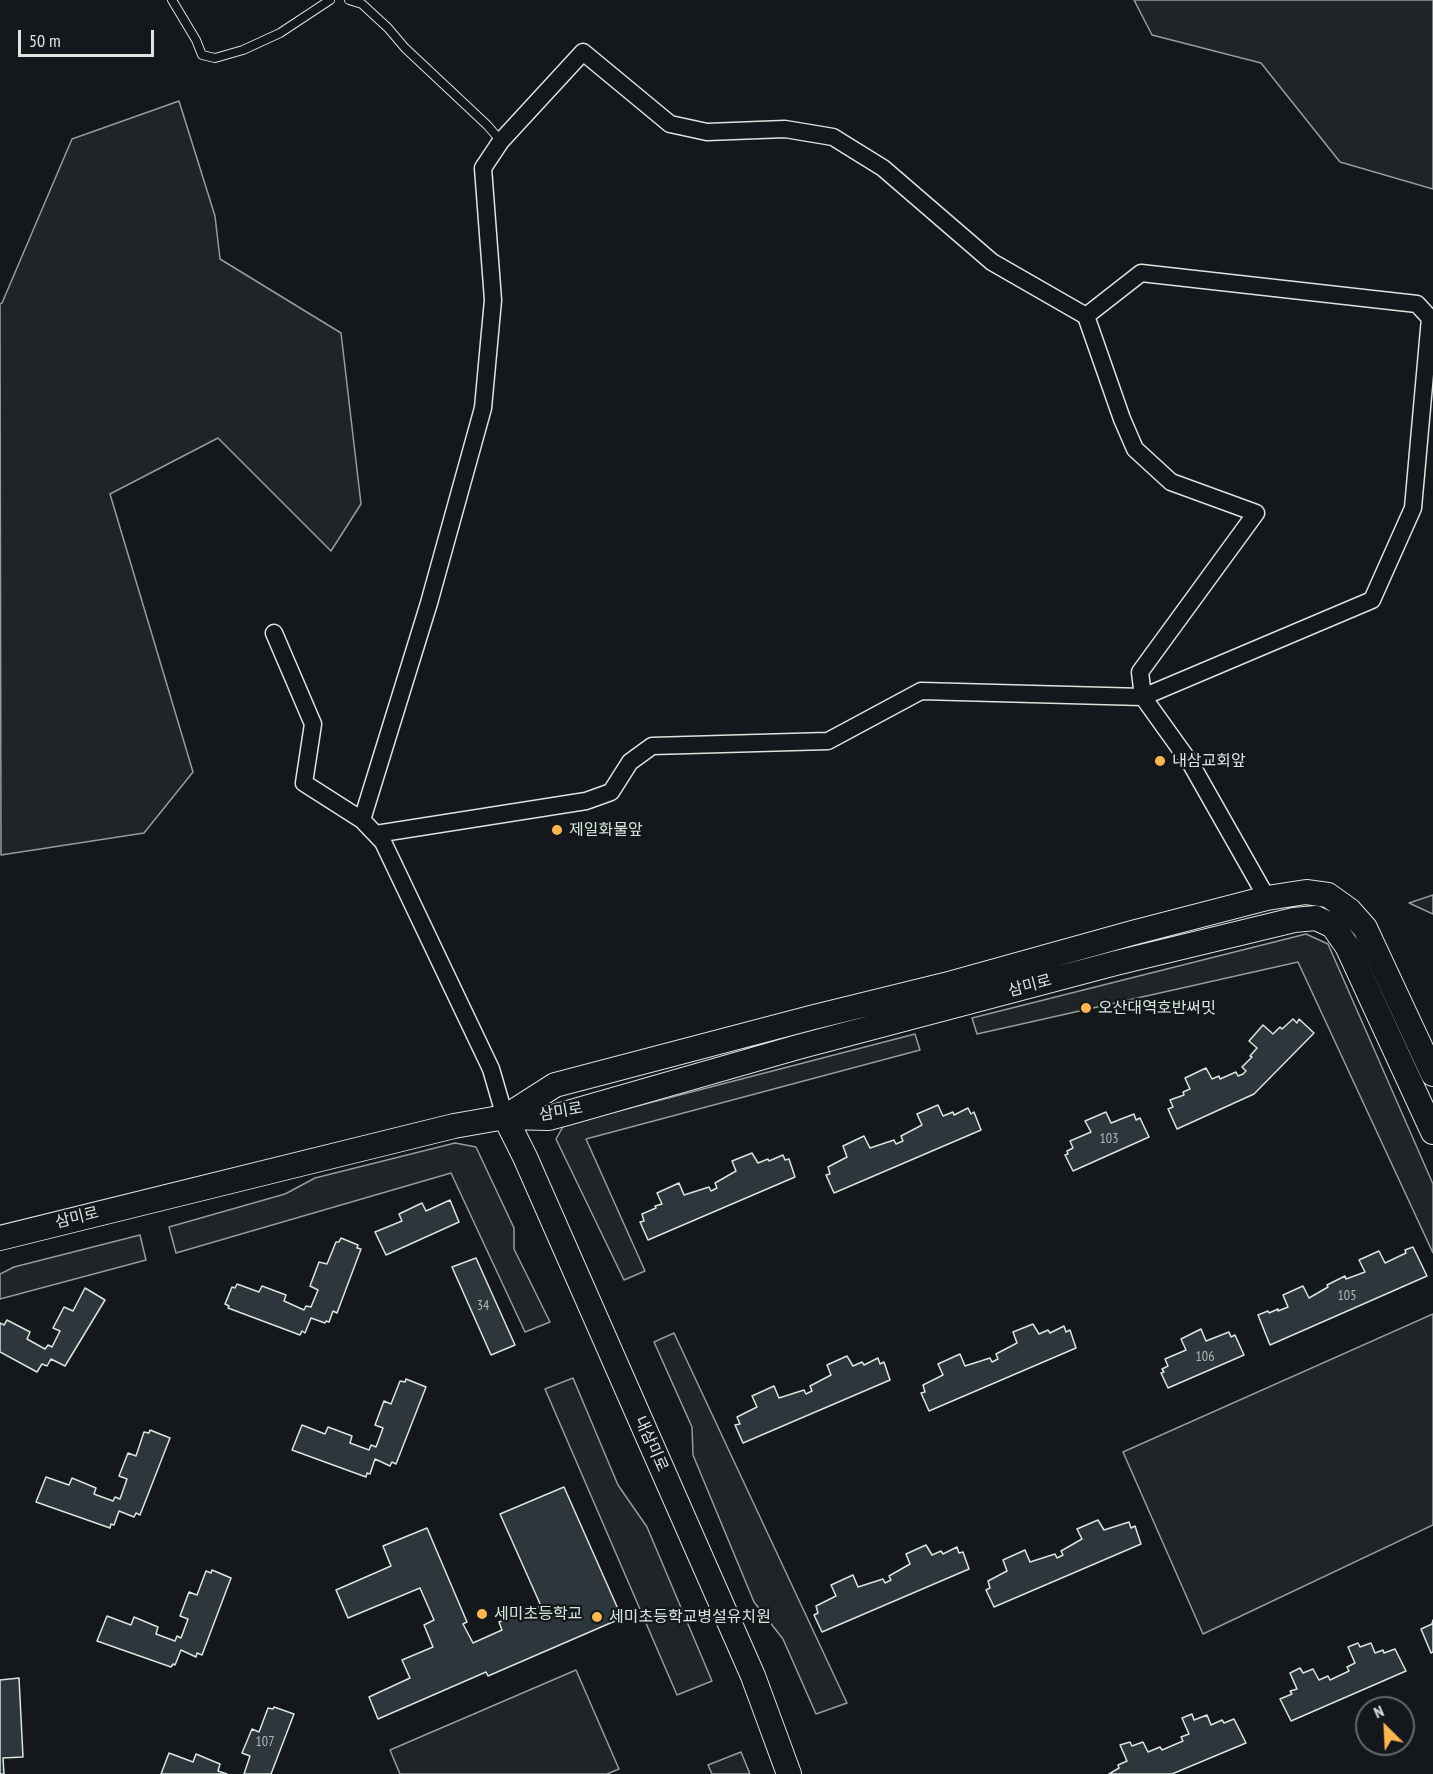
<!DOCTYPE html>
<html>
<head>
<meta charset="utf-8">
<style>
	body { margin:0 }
	#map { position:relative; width:1433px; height:1774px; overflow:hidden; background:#14181c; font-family:"PT Sans Narrow",sans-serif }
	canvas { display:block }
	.north { position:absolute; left:1355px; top:1696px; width:60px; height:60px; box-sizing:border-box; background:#14181c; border:2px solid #626a69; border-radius:50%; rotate:336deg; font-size:16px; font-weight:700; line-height:24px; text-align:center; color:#d8e6dc }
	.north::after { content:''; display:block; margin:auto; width:21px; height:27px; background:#ffb74d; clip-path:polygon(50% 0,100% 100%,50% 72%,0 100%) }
	.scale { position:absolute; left:18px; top:30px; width:136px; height:27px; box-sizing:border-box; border:3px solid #d8e6dc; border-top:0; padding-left:8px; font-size:18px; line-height:21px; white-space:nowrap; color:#d8e6dc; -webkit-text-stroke:4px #14181c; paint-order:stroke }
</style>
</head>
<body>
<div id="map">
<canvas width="1433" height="1774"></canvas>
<div class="north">N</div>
<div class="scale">50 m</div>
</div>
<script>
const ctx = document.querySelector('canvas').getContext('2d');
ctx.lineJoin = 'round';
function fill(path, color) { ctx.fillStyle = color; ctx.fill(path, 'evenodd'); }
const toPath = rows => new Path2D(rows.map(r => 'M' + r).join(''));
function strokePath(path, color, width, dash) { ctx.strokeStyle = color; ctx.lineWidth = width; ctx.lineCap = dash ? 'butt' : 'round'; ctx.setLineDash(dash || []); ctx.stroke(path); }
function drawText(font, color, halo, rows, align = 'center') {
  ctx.font = font + ' "PT Sans Narrow","Noto Sans KR",sans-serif'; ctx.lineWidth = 4.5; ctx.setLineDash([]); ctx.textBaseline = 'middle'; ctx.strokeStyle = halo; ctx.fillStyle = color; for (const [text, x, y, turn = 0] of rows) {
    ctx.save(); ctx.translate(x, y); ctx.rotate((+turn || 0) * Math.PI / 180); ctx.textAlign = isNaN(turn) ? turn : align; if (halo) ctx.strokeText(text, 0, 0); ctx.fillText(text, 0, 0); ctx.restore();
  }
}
const green = toPath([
	[1134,0,1433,0,1433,189,1340,162,1261,63,1152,35,1134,0],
	[179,101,215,216,220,259,341,333,361,504,331,551,218,438,110,494,193,772,144,833,1,855,0,304,2,303,72,139,179,101],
	[1433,895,1433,914,1409,903,1433,895],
	[1306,934,1328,944,1433,1184,1433,1253,1298,962,977,1034,972,1018,1306,934],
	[915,1034,920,1050,586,1139,645,1271,624,1280,556,1139,564,1125,915,1034],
	[455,1143,476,1147,514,1228,514,1249,550,1322,525,1332,451,1173,176,1253,169,1227,285,1194,315,1178,455,1143],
	[140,1235,146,1260,0,1299,0,1274,14,1267,140,1235],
	[1433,1314,1433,1525,1203,1634,1123,1452,1433,1314],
	[674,1333,847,1703,816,1714,783,1639,754,1602,693,1455,692,1427,654,1342,674,1333],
	[573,1378,618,1485,647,1527,712,1681,677,1695,545,1389,573,1378],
	[576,1670,619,1769,607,1774,400,1774,390,1750,576,1670],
	[741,1752,750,1774,712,1774,708,1765,741,1752]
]);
fill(green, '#202428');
strokePath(green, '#939e99', 1.5);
const building = toPath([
	[1293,1019,1297,1023,1299,1019,1314,1033,1254,1094,1177,1129,1168,1109,1173,1107,1170,1100,1184,1095,1183,1092,1190,1089,1185,1078,1206,1068,1212,1079,1219,1076,1220,1079,1236,1072,1238,1076,1243,1074,1246,1071,1242,1067,1252,1057,1250,1056,1257,1048,1249,1041,1263,1025,1273,1034,1280,1027,1282,1029,1293,1019],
	[938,1105,943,1116,953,1112,954,1115,968,1108,971,1114,974,1112,981,1130,834,1193,826,1175,830,1174,828,1167,847,1157,843,1146,864,1136,870,1148,894,1140,896,1144,903,1141,901,1136,922,1125,917,1114,938,1105],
	[1106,1112,1111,1123,1134,1114,1136,1120,1140,1118,1149,1137,1073,1171,1065,1155,1068,1154,1067,1151,1073,1148,1070,1141,1091,1132,1085,1121,1106,1112],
	[752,1153,758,1163,768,1159,769,1161,783,1155,785,1160,789,1159,795,1177,648,1240,640,1222,644,1221,642,1214,656,1208,655,1206,662,1204,657,1193,679,1183,684,1195,709,1187,711,1191,717,1188,715,1183,736,1171,732,1161,752,1153],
	[450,1200,459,1222,386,1255,375,1232,402,1221,399,1214,422,1203,426,1211,450,1200],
	[341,1238,358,1245,357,1248,361,1249,337,1313,333,1311,329,1322,326,1321,325,1323,311,1318,305,1333,302,1331,300,1335,228,1308,229,1306,225,1304,232,1287,235,1288,237,1284,259,1292,262,1286,286,1295,284,1301,304,1310,306,1306,311,1307,318,1290,310,1286,319,1262,327,1264,336,1242,339,1242,341,1238],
	[1413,1247,1427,1276,1270,1345,1258,1315,1268,1311,1269,1313,1278,1309,1278,1311,1288,1307,1283,1295,1303,1286,1309,1298,1328,1287,1327,1285,1345,1276,1346,1279,1365,1272,1359,1260,1379,1251,1385,1263,1406,1253,1405,1250,1413,1247],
	[476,1258,515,1345,491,1355,452,1267,476,1258],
	[85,1288,105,1300,65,1366,51,1359,47,1366,42,1364,37,1372,0,1352,0,1323,4,1325,7,1320,30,1332,27,1339,45,1349,48,1345,52,1347,60,1331,53,1328,64,1307,73,1311,85,1288],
	[1033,1324,1039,1334,1048,1330,1050,1333,1064,1326,1066,1332,1070,1330,1076,1348,929,1411,921,1393,925,1392,923,1385,943,1375,938,1364,960,1354,965,1366,990,1358,992,1362,998,1359,996,1354,1017,1343,1013,1332,1033,1324],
	[1201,1329,1206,1341,1229,1332,1231,1337,1235,1335,1244,1355,1168,1388,1161,1373,1164,1372,1162,1369,1168,1366,1165,1359,1186,1350,1181,1339,1201,1329],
	[847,1356,853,1366,862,1362,864,1365,878,1358,880,1364,884,1362,890,1380,743,1443,735,1425,740,1424,737,1417,757,1407,752,1396,774,1386,779,1398,804,1390,806,1394,812,1391,810,1386,831,1375,827,1365,847,1356],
	[406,1379,426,1387,396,1464,392,1462,390,1466,375,1459,370,1474,367,1473,366,1477,292,1450,302,1425,325,1434,328,1427,352,1436,350,1443,369,1450,371,1445,376,1447,383,1428,375,1425,384,1401,391,1404,400,1381,405,1382,406,1379],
	[150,1430,170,1438,140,1515,136,1513,134,1517,119,1511,114,1525,111,1524,110,1528,36,1502,46,1477,69,1485,72,1478,96,1488,94,1494,113,1501,115,1497,120,1499,127,1479,119,1476,128,1453,136,1456,144,1432,149,1433,150,1430],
	[564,1487,622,1618,488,1676,486,1672,378,1719,369,1697,410,1678,402,1660,433,1647,424,1625,434,1620,420,1588,348,1618,336,1590,391,1566,383,1546,427,1528,467,1622,463,1624,473,1643,502,1630,499,1622,541,1606,500,1514,564,1487],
	[1098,1520,1104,1530,1129,1522,1131,1528,1135,1526,1141,1544,994,1607,986,1590,990,1588,988,1581,1007,1571,1003,1560,1025,1550,1030,1562,1055,1554,1057,1558,1063,1555,1061,1551,1082,1539,1077,1529,1098,1520],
	[926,1545,932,1555,941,1551,943,1554,957,1547,959,1553,963,1552,969,1569,822,1632,814,1615,818,1613,816,1606,836,1596,831,1585,853,1575,858,1587,883,1579,885,1583,891,1580,889,1576,910,1564,906,1554,926,1545],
	[212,1570,231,1578,202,1655,197,1653,196,1657,181,1650,175,1665,173,1664,171,1667,97,1641,107,1616,131,1625,134,1617,158,1627,156,1634,175,1641,177,1636,181,1638,188,1619,180,1616,189,1592,197,1595,206,1571,211,1573,212,1570],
	[1433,1620,1433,1652,1431,1653,1421,1629,1432,1624,1433,1620],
	[1358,1643,1360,1647,1371,1643,1375,1653,1383,1650,1384,1653,1395,1649,1406,1671,1291,1721,1280,1699,1292,1694,1290,1691,1297,1689,1290,1673,1300,1668,1303,1673,1313,1669,1319,1680,1328,1676,1330,1680,1349,1671,1347,1667,1355,1663,1348,1647,1358,1643],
	[19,1678,23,1757,3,1758,4,1774,0,1774,0,1680,19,1678],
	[274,1707,294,1714,271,1774,244,1774,250,1756,242,1753,252,1729,259,1732,268,1708,273,1709,274,1707],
	[1192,1714,1194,1720,1207,1715,1211,1725,1222,1720,1224,1723,1234,1719,1246,1743,1172,1774,1109,1774,1119,1768,1118,1765,1127,1761,1120,1745,1130,1742,1132,1746,1143,1742,1148,1752,1160,1747,1162,1750,1183,1741,1181,1737,1189,1734,1182,1718,1192,1714],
	[169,1753,193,1762,196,1754,220,1764,218,1771,227,1774,161,1774,169,1753]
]);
fill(building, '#2c363c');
strokePath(building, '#d8e6dc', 1.5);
const lane = toPath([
	[172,0,196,40,202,55,215,58,243,50,280,33,330,0],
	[349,0,362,4,388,28,405,48,487,125,501,141]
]);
const street = toPath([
	[1086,316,1122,419,1135,449,1171,482,1256,513,1140,672,1143,697,1191,764,1267,898],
	[274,633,313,724,304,783,362,820,383,842,491,1069,505,1117],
	[362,820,429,603,483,408,493,300,483,168,501,141,583,52,670,124,707,132,785,129,833,137,883,168,992,262,1086,316,1141,273,1417,304,1430,318,1413,508,1372,600,1143,697,921,691,828,741,652,746,630,762,611,792,586,801,376,834]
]);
const secondary = toPath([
	[505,1117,555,1085,814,1017,945,985,1132,933,1267,898,1306,892,1328,895,1349,910,1365,928,1433,1074],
	[505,1117,525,1157,753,1676,789,1774],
	[0,1238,454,1126,505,1117,549,1118,571,1112,798,1047,1116,963,1294,920,1316,918,1333,926,1347,946,1433,1132]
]);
strokePath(lane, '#d8e6dc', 10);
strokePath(street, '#d8e6dc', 19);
strokePath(secondary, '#d8e6dc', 26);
strokePath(lane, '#14181c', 8);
strokePath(street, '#14181c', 16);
strokePath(secondary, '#14181c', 24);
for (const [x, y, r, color] of [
	[1160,761,6,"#ffb74d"],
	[557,830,6,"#ffb74d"],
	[1086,1008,6,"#ffb74d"],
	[482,1614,6,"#ffb74d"],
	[597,1617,6,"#ffb74d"]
]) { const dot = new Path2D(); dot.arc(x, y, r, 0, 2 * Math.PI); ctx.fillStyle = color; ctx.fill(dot); strokePath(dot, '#14181c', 2); }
drawText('14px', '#adbab4', null, [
	["103",1109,1139],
	["105",1347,1296],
	["34",483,1306],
	["106",1205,1357],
	["107",265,1742]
]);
drawText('16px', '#d8e6dc', '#14181c', [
	["내삼교회앞",1172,761],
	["제일화물앞",569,830],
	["오산대역호반써밋",1098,1008],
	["세미초등학교",494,1614],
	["세미초등학교병설유치원",609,1617]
], 'left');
drawText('16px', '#d8e6dc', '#14181c', [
	["삼미로",1030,986,-15],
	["삼미로",561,1112,-10],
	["삼미로",77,1218,-14],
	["내삼미로",651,1444,66]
]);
</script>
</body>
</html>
